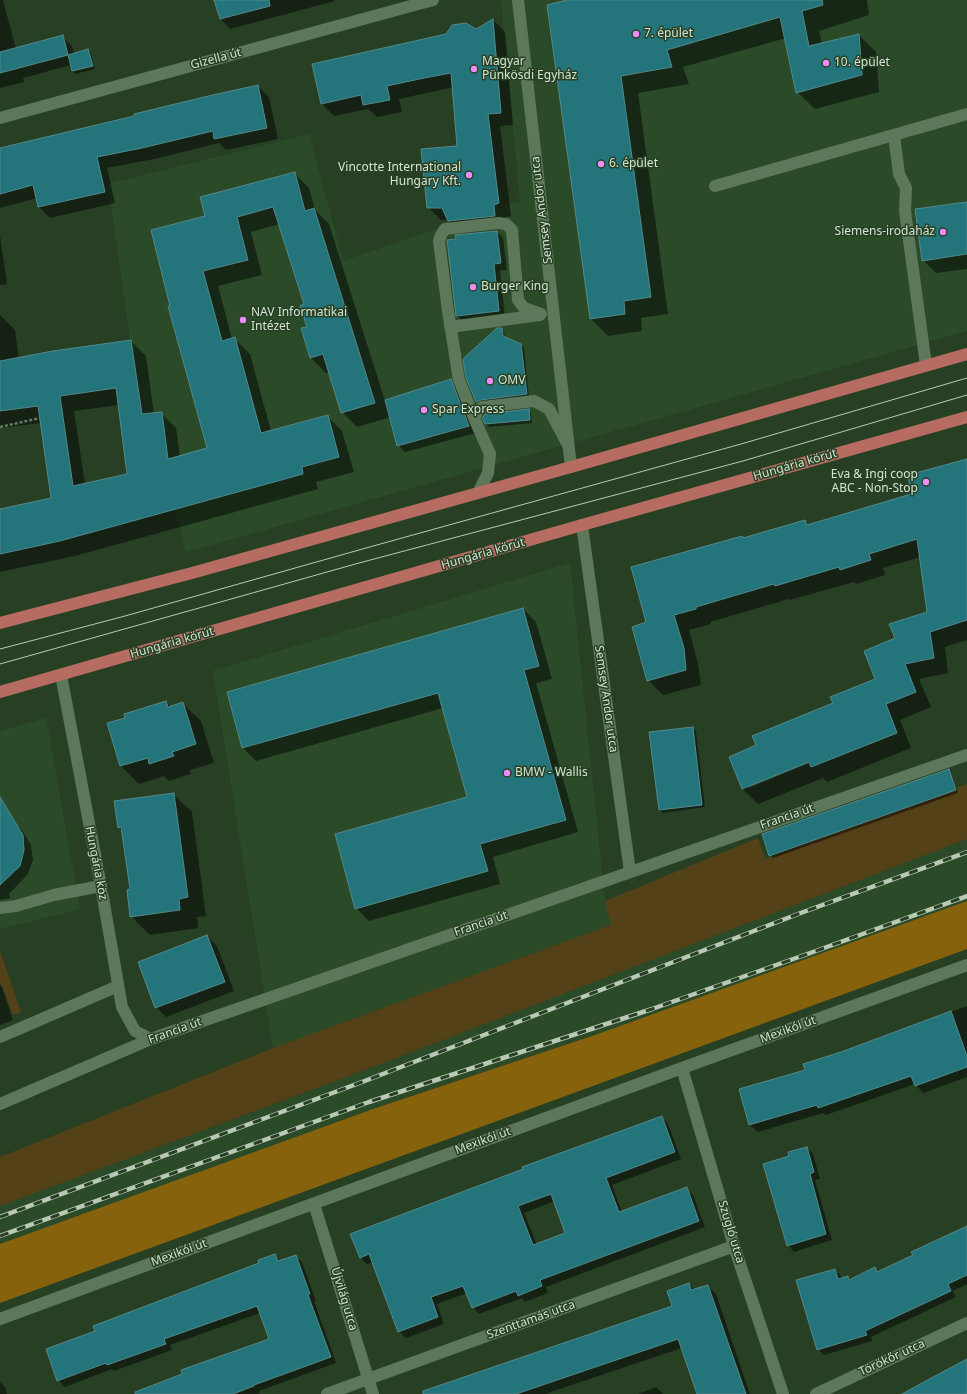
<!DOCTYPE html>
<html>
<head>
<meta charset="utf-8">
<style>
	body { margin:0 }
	canvas { display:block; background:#274024 }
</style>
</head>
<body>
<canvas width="967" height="1394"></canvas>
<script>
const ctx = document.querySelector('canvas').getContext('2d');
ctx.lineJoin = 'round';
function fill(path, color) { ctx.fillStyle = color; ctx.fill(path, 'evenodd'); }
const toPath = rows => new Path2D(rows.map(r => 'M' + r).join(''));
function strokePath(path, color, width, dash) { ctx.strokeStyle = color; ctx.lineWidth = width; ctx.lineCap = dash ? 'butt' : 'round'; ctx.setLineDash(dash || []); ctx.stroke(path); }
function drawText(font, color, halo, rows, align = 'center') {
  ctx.font = font + ' "Noto Sans",sans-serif'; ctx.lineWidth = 3; ctx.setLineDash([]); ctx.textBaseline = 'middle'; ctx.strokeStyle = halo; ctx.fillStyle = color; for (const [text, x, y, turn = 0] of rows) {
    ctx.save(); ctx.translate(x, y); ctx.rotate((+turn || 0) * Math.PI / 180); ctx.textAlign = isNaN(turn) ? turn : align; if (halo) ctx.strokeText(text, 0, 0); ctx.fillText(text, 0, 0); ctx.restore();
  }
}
fill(toPath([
	[501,0,967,0,967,331,186,552,175,509,162,412,141,414,108,184,309,134,343,261,520,201],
	[570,563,605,901,611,925,273,1048,213,671],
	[46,718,80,909,0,929,0,731],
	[967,839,967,901,595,1035,373,1109,0,1244,0,1206,362,1071]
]), '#2b4a28');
fill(toPath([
	[967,784,967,839,362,1071,0,1206,0,1157,273,1048,611,925,605,901,758,838,765,859],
	[0,951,21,1012,13,1015,0,981]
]), '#554117');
fill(toPath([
	[967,901,967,949,0,1303,0,1244,373,1109,595,1035]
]), '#86620d');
fill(toPath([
	[0,0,3,0,16,49,63,37,72,46,74,54,88,50,91,53,95,69,75,74,72,71,71,65,23,78,24,82,0,88],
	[215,0,335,0,335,1,230,29,221,19],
	[571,0,867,0,869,15,819,31,822,44,859,35,876,52,879,92,815,109,797,92,786,38,683,67,689,84,638,93,668,314,641,318,642,331,608,336,591,319],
	[493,20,505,32,513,125,500,126,511,216,506,217,507,228,462,233,449,220,441,220,428,207,458,146,454,87,399,99,402,112,377,117,368,109,334,116,322,104,476,30],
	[258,86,269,97,278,139,226,150,219,143,154,159,107,168,115,203,50,218,39,207,37,198,0,208,0,148,135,117],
	[294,173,309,188,315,210,329,224,385,401,451,380,458,387,476,433,405,452,398,445,391,417,357,427,342,412,330,372,326,373,311,358,305,305,280,224,251,232,262,275,218,286,232,339,235,339,250,354,271,431,327,416,342,431,354,472,316,482,318,489,75,556,0,572,0,510,52,499,41,423,0,428,0,315,15,330,19,359,131,341,146,356,154,414,161,413,176,428,180,457,209,449,170,307,206,217],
	[119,405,129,475,85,484,74,411],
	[967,203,967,269,936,273,923,260],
	[497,232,503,238,507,270,500,270,505,317,464,322,457,316],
	[0,235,7,284,0,285],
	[501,329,504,332,505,338,521,345,524,348,529,397,480,405,477,402,467,378],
	[528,410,531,413,532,423,489,427,486,424],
	[967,460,967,640,945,647,948,673,919,679,931,707,900,720,911,748,827,782,823,778,758,804,743,789,730,757,758,746,877,680,896,639,928,613,921,557,883,568,885,575,856,584,854,582,790,600,789,599,710,622,711,624,689,630,698,664,701,685,663,695,648,680,648,623,744,539,805,521,810,526,912,495],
	[813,760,814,761,749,788,749,785],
	[523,609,536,622,552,679,536,683,578,832,493,857,500,884,369,921,356,908,468,798,443,708,256,761,243,748,228,692],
	[166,702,171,707,182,703,201,721,214,763,190,770,191,774,169,781,164,776,139,784,121,766,108,724],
	[693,728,696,731,705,807,663,813,660,810],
	[948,771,951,773,958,793,773,858,770,855],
	[173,794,192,812,206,916,197,917,198,928,150,935,131,916,131,890,123,832,119,828],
	[0,811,13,821,22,830,31,845,33,860,28,874,9,894,10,898,0,900],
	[207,936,217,946,234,991,166,1017,156,1007],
	[0,985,2,987,13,1020,0,1025],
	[967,1006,967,1077,923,1093,915,1084,826,1115,823,1113,758,1132,750,1125,740,1090,806,1070,841,1053],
	[662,1117,668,1124,681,1159,612,1185,622,1212,686,1188,693,1195,705,1227,546,1287,548,1293,525,1302,522,1298,479,1314,473,1307,467,1293,437,1304,444,1324,406,1338,399,1331,373,1262,367,1264,360,1257],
	[555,1201,567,1234,537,1245,524,1213],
	[807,1148,813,1154,820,1179,815,1180,832,1240,794,1252,788,1245,790,1157],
	[967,1227,967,1284,953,1291,956,1297,871,1337,872,1341,824,1355,818,1349,835,1270,841,1276,842,1279,848,1277,851,1280,875,1269,878,1272,914,1255],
	[275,1255,281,1261,295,1256,302,1262,316,1301,314,1301,336,1363,259,1391,260,1393,257,1394,132,1394,184,1375,270,1339,260,1313,170,1345,172,1350,114,1371,112,1369,65,1387,58,1380,96,1332,260,1264],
	[689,1284,695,1290,708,1286,716,1294,750,1394,698,1394,682,1348,545,1394,428,1394,673,1307],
	[0,1382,5,1387,7,1394,0,1394],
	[656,1387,663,1394,638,1394]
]), '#0007');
const building = toPath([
	[214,0,269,0,270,6,220,19,214,0],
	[567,0,822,0,823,5,802,11,809,46,859,34,862,75,796,93,780,17,667,50,672,67,621,76,651,297,624,301,625,314,590,319,547,5,567,0],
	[493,19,501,113,488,114,499,203,494,205,495,216,448,221,442,208,427,208,421,149,457,146,451,73,424,78,387,86,390,100,363,105,361,95,321,104,312,64,446,34,452,25,466,23,476,29,493,19],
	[63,35,68,55,0,73,0,52,63,35],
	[88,49,93,66,72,71,68,55,88,49],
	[258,85,267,128,214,139,213,131,142,148,97,157,105,192,38,207,33,185,0,194,0,148,134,116,134,114,204,97,258,85],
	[295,172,305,211,314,208,375,403,341,413,323,354,310,358,301,328,307,327,300,306,304,304,273,207,237,217,248,260,203,271,222,341,235,337,261,433,328,415,339,457,302,467,303,474,60,541,0,554,0,509,51,498,38,406,0,411,0,361,53,351,131,340,142,414,162,412,168,459,207,448,168,306,170,306,151,230,205,216,200,197,295,172],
	[116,388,127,474,73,486,60,396,116,388],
	[967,202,967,254,922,261,915,209,967,202],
	[497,231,501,263,494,264,499,311,456,316,447,240,456,239,455,235,497,231],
	[497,328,502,328,503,336,521,344,527,394,481,400,476,402,466,378,463,360,465,357,497,328],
	[451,379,469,426,397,446,385,400,451,379],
	[529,409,530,420,485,424,482,418,485,414,529,409],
	[967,459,967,620,930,632,934,658,905,664,916,692,886,704,897,733,811,767,809,762,742,789,729,757,756,745,752,736,833,703,830,697,875,679,864,651,895,638,889,624,927,612,917,539,869,554,871,560,840,570,839,567,775,586,774,584,696,607,696,609,674,615,684,648,686,670,647,681,632,627,646,622,631,567,742,536,743,538,805,520,807,525,911,494,908,475,967,459],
	[523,608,539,666,524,670,566,820,480,844,488,871,355,909,335,834,467,797,438,693,242,748,227,692,523,608],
	[166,701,168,707,183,702,196,744,172,752,174,756,149,764,148,758,120,766,107,723,125,718,124,714,166,701],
	[693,727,702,805,659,810,649,732,693,727],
	[949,769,956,790,769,856,762,834,949,769],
	[174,793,188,897,179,899,180,910,130,917,127,890,130,889,121,827,118,828,114,801,174,793],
	[0,797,23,835,24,850,20,866,0,885,0,797],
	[207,935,225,982,155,1008,138,962,207,935],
	[951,1011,967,1056,967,1067,915,1086,911,1076,818,1108,817,1105,749,1125,739,1089,805,1070,803,1064,841,1052,951,1011],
	[662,1116,675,1152,606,1178,619,1212,687,1187,699,1221,540,1280,542,1286,518,1296,516,1291,472,1308,463,1286,431,1297,438,1317,398,1332,369,1254,360,1258,350,1234,523,1169,522,1167,662,1116],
	[551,1194,565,1233,533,1245,518,1206,551,1194],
	[807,1147,814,1172,810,1174,826,1234,787,1246,763,1164,789,1156,788,1152,807,1147],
	[967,1226,967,1275,948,1284,951,1291,865,1331,867,1335,817,1350,796,1280,835,1269,838,1279,848,1276,849,1280,875,1267,877,1272,913,1255,911,1252,967,1226],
	[275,1254,278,1261,296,1255,310,1294,308,1295,331,1357,254,1385,254,1386,233,1394,135,1394,135,1392,182,1374,181,1370,269,1339,257,1306,164,1339,166,1344,107,1365,106,1363,57,1381,46,1349,95,1331,93,1326,259,1263,258,1260,275,1254],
	[689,1283,691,1290,708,1285,746,1394,697,1394,678,1339,516,1394,423,1394,423,1391,672,1306,667,1291,689,1283],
	[967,1359,967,1394,902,1394,935,1376,967,1359]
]);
fill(building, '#23757b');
strokePath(building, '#53888c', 1);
strokePath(toPath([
	[0,427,40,418]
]), '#667b63', 2.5, [3, 2]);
strokePath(toPath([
	[894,135,899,174,906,188,905,211,926,365],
	[715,186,967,114],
	[450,327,540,315],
	[474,418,477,412,482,407,534,401,549,409,568,445],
	[478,493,488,473,490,454,474,418,459,380,448,311,439,241,441,235,445,229,498,223,506,224,512,230,518,300,524,308,541,314],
	[0,908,16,906,54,895,101,886],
	[0,1037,118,986],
	[0,1104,151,1039]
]), '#5c7759', 12);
strokePath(toPath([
	[518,0,571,467],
	[0,118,433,0],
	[582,525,630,872],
	[61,675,101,886,122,1007,135,1031,151,1039,967,755],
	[682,1068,734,1246,783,1394],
	[314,1204,373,1394],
	[0,1319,682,1068,967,965],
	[327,1394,734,1246],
	[816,1394,967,1323]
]), '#5c7759', 12);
strokePath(toPath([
	[0,623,192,573,571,467,967,354],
	[0,692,582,525,967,417]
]), '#b76c61', 12);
strokePath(toPath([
	[0,649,125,616,366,548,741,444,967,378],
	[0,664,359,563,743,461,967,395]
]), '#b9c9b6', 1);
const rail = toPath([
	[0,1217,362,1082,798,914,967,852],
	[0,1236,369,1102,652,1009,813,952,967,896]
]);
strokePath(rail, '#b9c9b6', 4.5);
strokePath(rail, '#274024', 3, [9]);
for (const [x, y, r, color] of [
	[636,34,4,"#ec8cfb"],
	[826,63,4,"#ec8cfb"],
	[474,69,4,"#ec8cfb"],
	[601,164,4,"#ec8cfb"],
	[469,175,4,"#ec8cfb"],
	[943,232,4,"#ec8cfb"],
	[473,287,4,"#ec8cfb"],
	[243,320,4,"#ec8cfb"],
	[490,381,4,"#ec8cfb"],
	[424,410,4,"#ec8cfb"],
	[926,482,4,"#ec8cfb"],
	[507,773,4,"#ec8cfb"]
]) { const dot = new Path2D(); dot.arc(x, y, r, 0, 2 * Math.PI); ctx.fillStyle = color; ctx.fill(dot); strokePath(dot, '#274024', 1.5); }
drawText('12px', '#d4e3d2', '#274024', [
	["7. épület",644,34],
	["Magyar",482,62],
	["Pünkösdi Egyház",482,76],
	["10. épület",834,63],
	["6. épület",609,164],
	["Vincotte International",461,168,"right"],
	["Hungary Kft.",461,182,"right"],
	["Siemens-irodaház",935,232,"right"],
	["Burger King",481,287],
	["NAV Informatikai",251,313],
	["Intézet",251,327],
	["OMV",498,381],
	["Spar Express",432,410],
	["Eva & Ingi coop",918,475,"right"],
	["ABC - Non-Stop",918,489,"right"],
	["BMW - Wallis",515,773]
], 'left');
drawText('12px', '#d4e3d2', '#274024', [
	["Gizella út",216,59,-15],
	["Semsey Andor utca",542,210,-97],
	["Hungária körút",795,465,-16],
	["Hungária körút",483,554,-16],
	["Hungária körút",172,643,-16],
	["Semsey Andor utca",606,699,82],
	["Francia út",787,817,-19],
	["Hungária köz",96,863,79],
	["Francia út",481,924,-19],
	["Mexikói út",788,1030,-20],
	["Francia út",175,1031,-20],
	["Mexikói út",483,1141,-20],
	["Szugló utca",731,1232,73],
	["Mexikói út",179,1253,-20],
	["Újvilág utca",344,1299,73],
	["Szenttamás utca",531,1320,-20],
	["Törökőr utca",892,1358,-25]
]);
</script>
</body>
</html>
